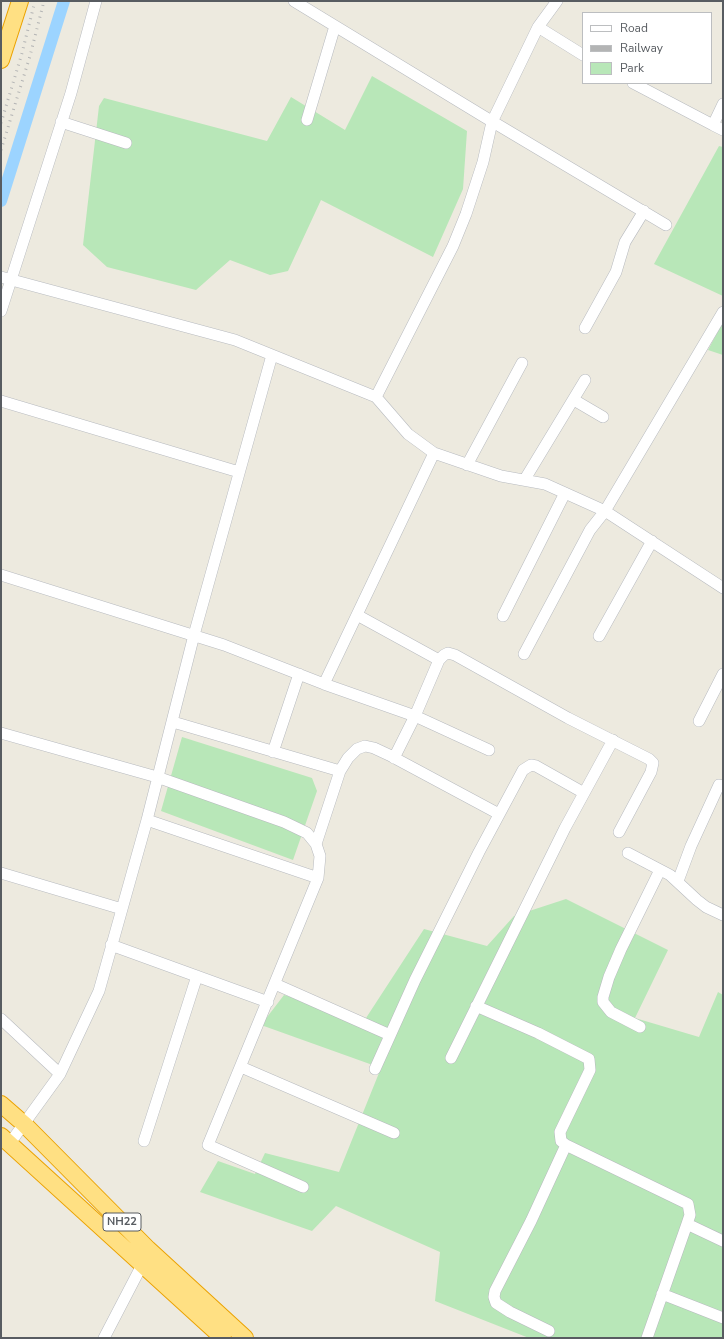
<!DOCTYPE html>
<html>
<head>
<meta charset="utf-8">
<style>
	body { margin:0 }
	#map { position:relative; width:724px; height:1339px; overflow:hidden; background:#edeadf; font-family:"Nunito Sans",sans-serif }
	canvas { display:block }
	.frame { position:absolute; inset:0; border:2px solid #585c61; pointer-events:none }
	.legend { position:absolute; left:582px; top:12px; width:130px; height:72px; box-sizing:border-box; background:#fff; border:1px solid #bcbec0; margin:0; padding:5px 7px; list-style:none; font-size:12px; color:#585c61 }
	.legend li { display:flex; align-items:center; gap:8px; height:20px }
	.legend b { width:20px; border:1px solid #bcbec0 }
</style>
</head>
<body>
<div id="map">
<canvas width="724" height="1339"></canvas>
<div class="frame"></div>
<ul class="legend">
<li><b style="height:5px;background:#fff"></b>Road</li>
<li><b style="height:5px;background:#b3b4b4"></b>Railway</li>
<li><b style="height:11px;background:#b8e7b8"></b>Park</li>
</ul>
</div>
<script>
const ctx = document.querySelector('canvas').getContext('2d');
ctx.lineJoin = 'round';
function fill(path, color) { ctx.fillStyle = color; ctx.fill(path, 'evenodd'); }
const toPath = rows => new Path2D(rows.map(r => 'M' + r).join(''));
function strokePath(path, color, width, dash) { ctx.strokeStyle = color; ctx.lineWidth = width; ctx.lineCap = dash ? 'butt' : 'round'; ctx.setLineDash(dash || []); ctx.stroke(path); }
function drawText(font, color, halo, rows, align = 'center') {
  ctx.font = font + ' "Nunito Sans",sans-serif'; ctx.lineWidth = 3.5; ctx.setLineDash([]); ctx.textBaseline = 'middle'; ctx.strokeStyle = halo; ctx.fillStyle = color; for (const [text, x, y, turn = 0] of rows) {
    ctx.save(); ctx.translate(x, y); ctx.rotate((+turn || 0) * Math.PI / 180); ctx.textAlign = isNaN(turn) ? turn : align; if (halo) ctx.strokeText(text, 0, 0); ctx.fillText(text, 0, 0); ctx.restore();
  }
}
fill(toPath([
	[372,76,467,131,463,189,433,257,321,200,288,271,270,275,230,260,196,290,107,267,83,245,99,106,104,98,267,141,291,97,345,130],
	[719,146,723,147,723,296,654,264],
	[723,322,723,355,708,350],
	[182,737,312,778,317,791,293,860,161,811],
	[566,899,668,950,635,1018,699,1037,718,992,723,995,723,1338,529,1338,435,1301,440,1252,336,1206,312,1231,200,1192,218,1161,255,1174,265,1153,339,1172,381,1068,261,1025,284,995,366,1018,424,929,487,946,514,916]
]), '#b8e7b8');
strokePath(toPath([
	[1,201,64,1]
]), '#9cd4ff', 12);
const minor = toPath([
	[294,1,483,116,666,225],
	[557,1,538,27,583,55],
	[633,83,713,125],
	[723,104,713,125,723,130],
	[307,120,335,26],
	[61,122,126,143],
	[1,277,235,340,376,397,408,434,434,453,501,476,545,484,605,511,723,588],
	[1,311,71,93,96,1],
	[585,328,616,272,625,242,644,211],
	[376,397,453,246,466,214,483,162,492,122,538,27],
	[574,400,603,417],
	[1,401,239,472],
	[467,465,522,363],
	[525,479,585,380],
	[1,575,224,645,324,684,434,453],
	[357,615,439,660,415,716,394,758],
	[503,616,565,493],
	[599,636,652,541],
	[524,654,590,530,605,511,723,312],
	[439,660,444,655,448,653,455,655,568,718,649,759,653,763,651,772,619,832],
	[324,684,415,716,489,750],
	[699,721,723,674],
	[173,722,340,771],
	[1,733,157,777,284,822,307,833,316,844,320,856,318,878,208,1145,303,1187],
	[273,752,299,674],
	[147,820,318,878],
	[316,844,340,771,348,758,357,749,365,746,374,748,389,755,499,814],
	[628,853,670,875,697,900,706,907,723,915],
	[1,873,122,909],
	[678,881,691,846,719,785,723,786],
	[111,945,268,1002],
	[275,984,390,1035],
	[476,1006,538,1033,589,1059,590,1070,560,1132,561,1141,566,1145,688,1204,690,1215,687,1224,647,1338],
	[1,1019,60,1074],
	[640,1027,611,1012,603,1002,603,997,609,977,621,949,660,870],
	[451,1058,565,828,613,740],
	[241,1067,394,1133],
	[375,1069,415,980,479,852,523,770,531,765,536,766,584,793],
	[144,1141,197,976],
	[10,1143,60,1074,99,991,147,820,194,635,272,355],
	[687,1224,723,1241],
	[662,1294,723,1318],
	[549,1331,510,1312,496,1303,494,1297,495,1291,531,1221,566,1145],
	[104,1338,142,1265]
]);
const highway = toPath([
	[1,60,20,1],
	[1,1104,24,1124,148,1249,245,1338],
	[1,1136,223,1338]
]);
strokePath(minor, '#b7babf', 12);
strokePath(highway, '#eba200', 18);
strokePath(minor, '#fff', 11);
strokePath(highway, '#ffe083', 16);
strokePath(toPath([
	[1,123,22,53,35,1],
	[1,150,30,56,44,1]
]), '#b3b4b4', 3, [1, 5]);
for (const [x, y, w] of [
	[122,1222,38]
]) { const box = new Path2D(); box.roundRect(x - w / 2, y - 9, w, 18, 3); ctx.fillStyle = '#fff'; ctx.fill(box); strokePath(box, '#585c61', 1); }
drawText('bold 11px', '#585c61', null, [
	["NH22",122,1222]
]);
</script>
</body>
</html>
